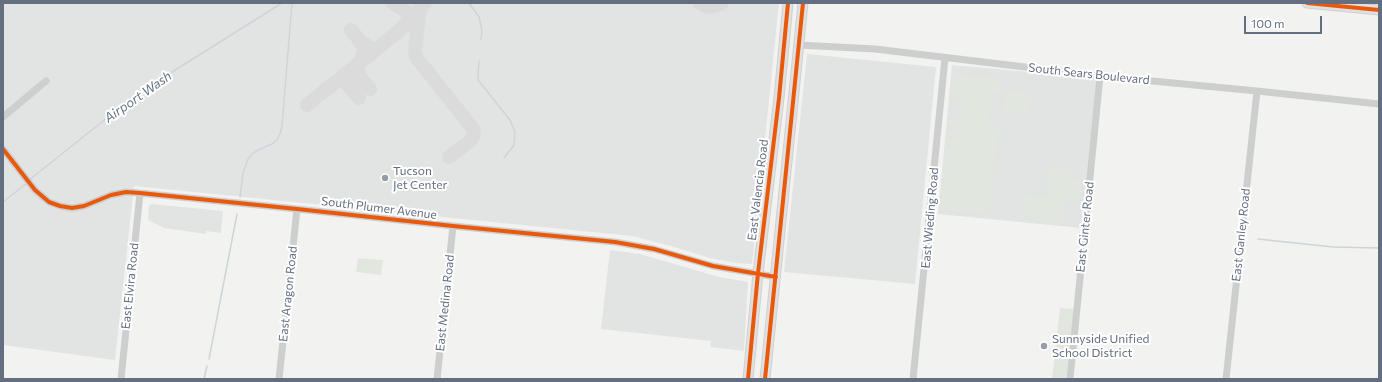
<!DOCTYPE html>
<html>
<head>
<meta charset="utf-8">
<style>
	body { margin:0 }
	#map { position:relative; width:1382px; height:382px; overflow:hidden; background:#f2f3f1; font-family:Commissioner,sans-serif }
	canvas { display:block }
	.frame { position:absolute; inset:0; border:4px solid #636e80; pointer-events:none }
	.scale { position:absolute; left:1244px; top:16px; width:78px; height:18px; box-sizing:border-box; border:2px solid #636e80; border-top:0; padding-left:5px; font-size:12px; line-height:14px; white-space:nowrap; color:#636e80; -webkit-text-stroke:3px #fff; paint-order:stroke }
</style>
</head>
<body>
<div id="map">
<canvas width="1382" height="382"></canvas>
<div class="frame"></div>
<div class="scale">100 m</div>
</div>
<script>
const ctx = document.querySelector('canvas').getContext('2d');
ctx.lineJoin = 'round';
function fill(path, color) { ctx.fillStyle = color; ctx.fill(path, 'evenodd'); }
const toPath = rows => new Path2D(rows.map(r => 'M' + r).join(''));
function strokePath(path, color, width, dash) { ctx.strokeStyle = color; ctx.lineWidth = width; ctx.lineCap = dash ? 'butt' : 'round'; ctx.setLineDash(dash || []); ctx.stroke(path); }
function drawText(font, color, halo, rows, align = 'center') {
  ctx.font = font + ' Commissioner,sans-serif'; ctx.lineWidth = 4; ctx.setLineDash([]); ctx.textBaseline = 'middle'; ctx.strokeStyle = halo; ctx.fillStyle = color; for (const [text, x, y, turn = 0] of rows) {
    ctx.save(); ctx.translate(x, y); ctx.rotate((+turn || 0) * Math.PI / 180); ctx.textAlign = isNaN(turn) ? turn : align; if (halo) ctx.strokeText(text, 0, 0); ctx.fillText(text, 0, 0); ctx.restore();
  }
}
fill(toPath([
	[3,3,779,3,752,264,736,263,710,258,671,246,632,236,134,186,115,360,3,345],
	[807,54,936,67,915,284,784,272],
	[952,65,1097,78,1081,228,938,214],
	[151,204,223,211,221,233,206,231,206,234,164,228,148,220,149,206],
	[610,250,640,254,719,277,748,282,744,351,710,347,711,341,601,329]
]), '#e2e4e3');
fill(toPath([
	[954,74,1001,79,1000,92,992,92,988,124,999,126,989,214,941,209,945,170,954,171,957,148,946,146,947,135,959,136,963,99,951,98],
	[1005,90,1031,93,1028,114,1003,111],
	[952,120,958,121,957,133,951,132],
	[946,149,954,150,952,167,944,166],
	[1050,168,1067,169,1076,180,1081,181,1080,200,1063,199,1062,223,1040,222,1041,204,1021,202,1022,195,1048,197],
	[1022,203,1040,205,1039,218,1021,217],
	[358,258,383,260,381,275,356,272],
	[1060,308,1074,309,1066,379,1052,379]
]), '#e1e6df');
strokePath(toPath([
	[469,3,479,17,482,31,481,39],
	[479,61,478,75,478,80,510,120,515,132,514,145,504,158],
	[29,180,137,94,282,3],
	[240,197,243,173,248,159,252,154,258,150,272,144,277,140,280,134,282,126,292,3],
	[3,202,27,183],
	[1258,239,1333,247,1379,248],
	[209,359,237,214],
	[204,379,207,366]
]), '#ced4d7', 1.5);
strokePath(toPath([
	[393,3,403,9,407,13,413,26],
	[425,3,421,8,419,15,415,50,416,57,474,130,473,136,470,141,449,157],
	[699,3,705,6,711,7,722,3],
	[351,30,360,41,368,46],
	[360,41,363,47,364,52,358,67,358,72,360,77,370,89],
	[349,71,346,75,346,80,348,85,359,98],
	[307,105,399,31,420,8]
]), '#dadbda', 14);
const major = toPath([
	[1307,3,1379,10],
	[748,379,758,273,779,98,788,3],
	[765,379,803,3]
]);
strokePath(major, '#cfd0d0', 11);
strokePath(toPath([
	[799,45,875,49,1100,76,1257,91,1379,104],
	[3,117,46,81],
	[3,149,35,190,49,202,60,206,72,208,84,206,111,195,126,192,140,193,297,209,453,226,615,242,654,249,713,266,776,277],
	[121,379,140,193],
	[279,379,297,209],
	[437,379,453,226],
	[913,379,945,58],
	[1070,379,1100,76],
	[1226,379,1257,91]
]), '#cdcece', 7);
strokePath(major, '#e0e0e1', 9);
strokePath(toPath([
	[1307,3,1379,10],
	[3,149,35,190,49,202,60,206,72,208,84,206,111,195,126,192,140,193,297,209,453,226,615,242,654,249,713,266,776,277],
	[748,379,758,273,779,98,788,3],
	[765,379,803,3]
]), '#e8590c', 4);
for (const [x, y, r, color] of [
	[385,178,4,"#959da8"],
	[1044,346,4,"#959da8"]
]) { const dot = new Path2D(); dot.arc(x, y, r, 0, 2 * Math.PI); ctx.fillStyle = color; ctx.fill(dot); strokePath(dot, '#fff', 1.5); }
drawText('12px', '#636e80', '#fff', [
	["South Sears Boulevard",1089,74,6],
	["East Valencia Road",758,190,-83],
	["South Plumer Avenue",379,208,7],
	["East Wieding Road",930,218,-85],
	["East Ginter Road",1085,227,-84],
	["East Ganley Road",1241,235,-84],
	["East Elvira Road",130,286,-84],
	["East Aragon Road",288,294,-84],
	["East Medina Road",445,303,-84]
]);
drawText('12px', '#636e80', '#fff', [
	["Tucson",393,171],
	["Jet Center",393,185],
	["Sunnyside Unified",1052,339],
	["School District",1052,353]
], 'left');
drawText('italic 13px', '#637685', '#fff', [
	["Airport Wash",138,97,-35]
]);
</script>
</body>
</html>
